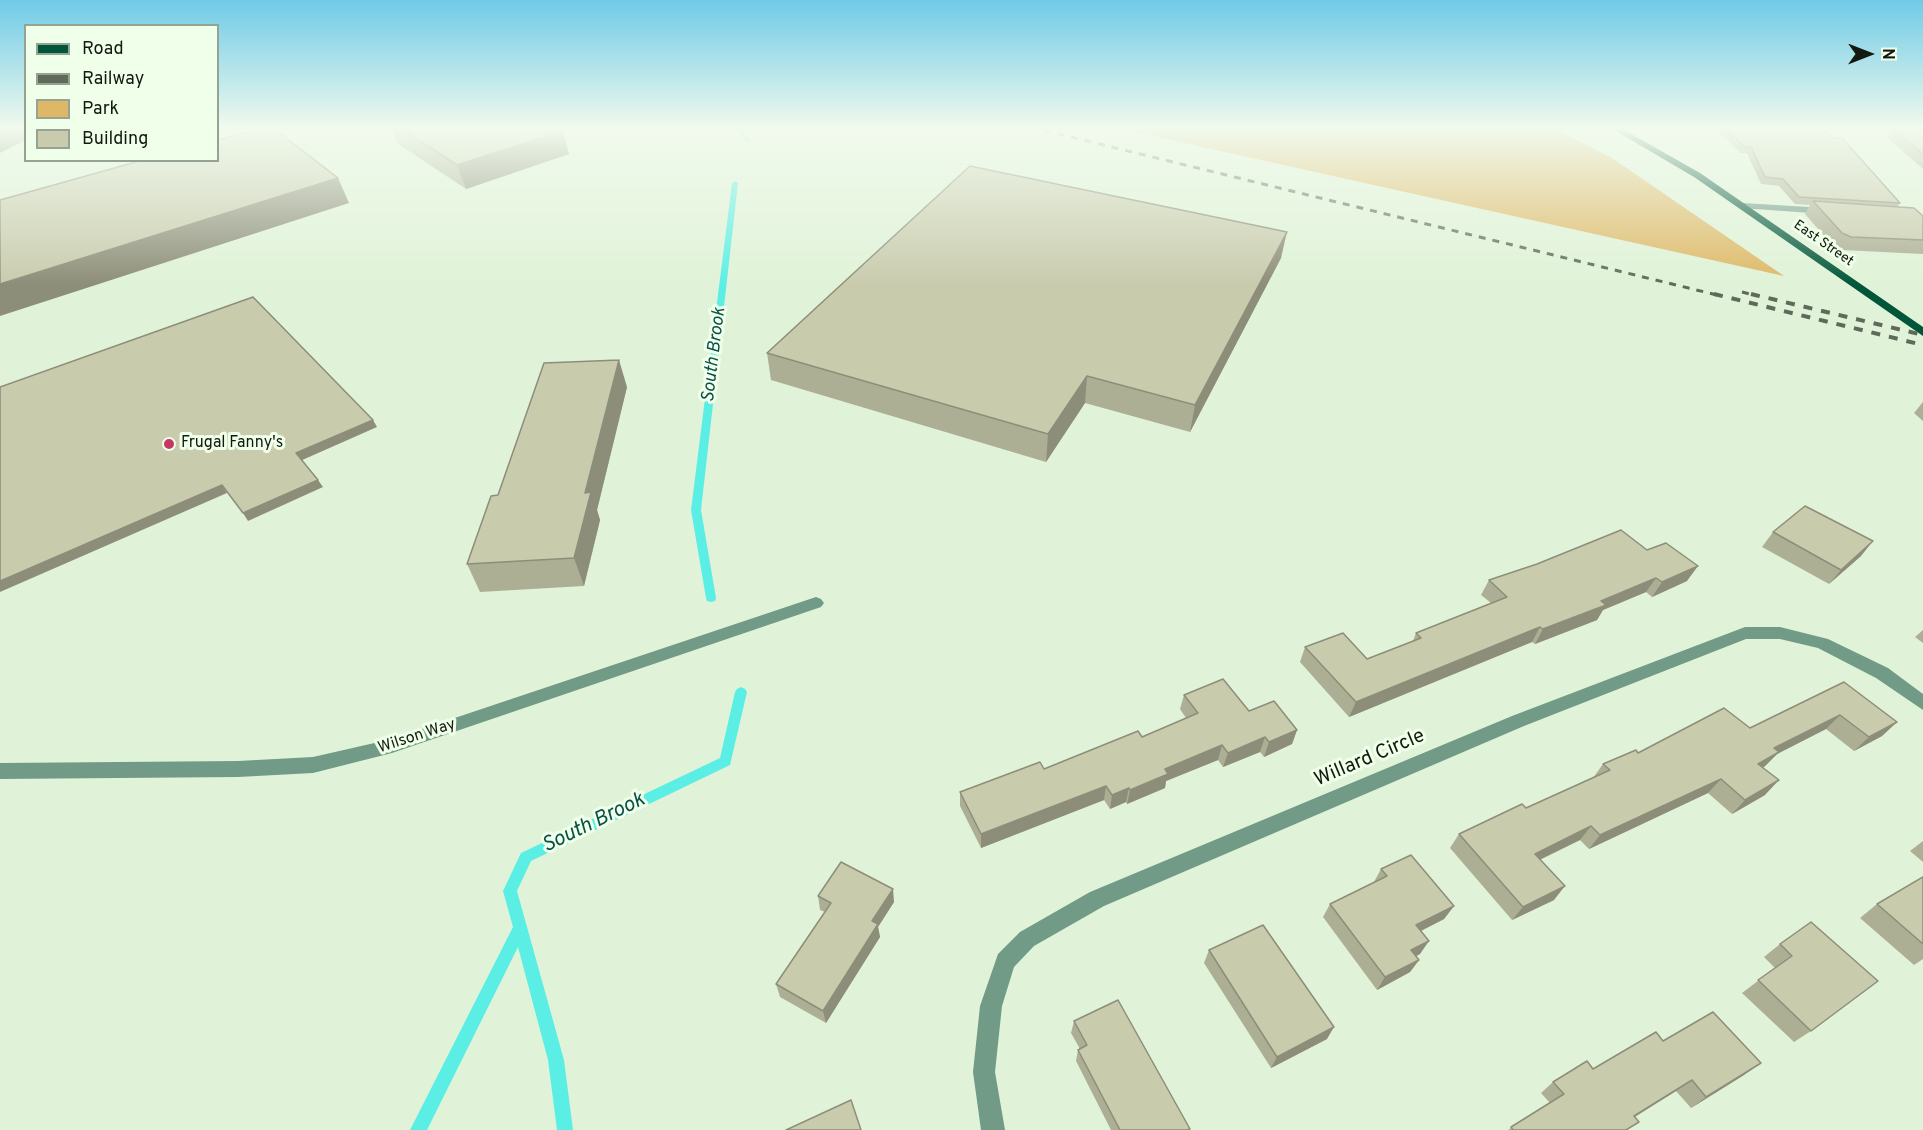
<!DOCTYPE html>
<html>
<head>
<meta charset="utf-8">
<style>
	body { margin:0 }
	#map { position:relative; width:1923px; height:1130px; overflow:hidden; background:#e0f3d8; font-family:Overpass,sans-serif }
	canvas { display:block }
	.legend { position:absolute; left:24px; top:24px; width:195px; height:138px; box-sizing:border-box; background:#efffe9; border:2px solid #97a392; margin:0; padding:8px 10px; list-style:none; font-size:18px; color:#131910 }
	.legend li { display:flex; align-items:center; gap:12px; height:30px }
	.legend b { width:30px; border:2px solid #97a392 }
	.north { position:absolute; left:1839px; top:24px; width:60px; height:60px; -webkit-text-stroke:4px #efffe9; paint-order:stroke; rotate:90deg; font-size:16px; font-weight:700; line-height:24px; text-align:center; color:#131910 }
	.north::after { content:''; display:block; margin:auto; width:21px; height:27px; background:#131910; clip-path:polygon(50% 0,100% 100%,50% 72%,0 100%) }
</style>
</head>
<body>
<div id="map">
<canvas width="1923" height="1130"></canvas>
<ul class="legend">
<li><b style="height:8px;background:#015539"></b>Road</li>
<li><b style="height:8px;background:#5f6a5a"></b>Railway</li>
<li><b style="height:16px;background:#deb866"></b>Park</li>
<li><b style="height:16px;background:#c9cbad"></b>Building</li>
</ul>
<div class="north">N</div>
</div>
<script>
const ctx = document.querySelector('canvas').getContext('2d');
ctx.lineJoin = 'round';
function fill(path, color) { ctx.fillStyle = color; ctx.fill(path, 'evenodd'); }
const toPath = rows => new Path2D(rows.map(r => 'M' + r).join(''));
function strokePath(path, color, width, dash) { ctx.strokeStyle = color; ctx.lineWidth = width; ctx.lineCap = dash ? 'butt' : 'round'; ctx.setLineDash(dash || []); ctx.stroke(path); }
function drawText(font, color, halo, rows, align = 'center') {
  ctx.font = font + ' Overpass,sans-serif'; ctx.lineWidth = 6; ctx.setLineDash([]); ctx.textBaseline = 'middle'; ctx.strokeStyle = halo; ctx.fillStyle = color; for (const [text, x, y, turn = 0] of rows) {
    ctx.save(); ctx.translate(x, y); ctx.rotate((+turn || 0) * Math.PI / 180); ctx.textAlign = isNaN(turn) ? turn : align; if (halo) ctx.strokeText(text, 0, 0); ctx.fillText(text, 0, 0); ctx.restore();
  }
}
fill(toPath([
	[1112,127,1552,127,1612,158,1784,276]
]), '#deb866');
fill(toPath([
	[728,127,735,127,742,130,751,141,746,142,738,132,728,127],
	[735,181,738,183,701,510,716,598,715,601,711,602,707,601,706,598,691,510,732,183,735,181],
	[741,687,745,689,747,692,730,765,531,861,517,891,564,1060,573,1130,557,1130,548,1060,518,947,427,1130,410,1130,513,927,503,891,521,853,720,758,735,692,737,689,741,687]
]), '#5beee5');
fill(toPath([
	[1743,203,1826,208,1831,211,1826,214,1740,208,1738,206,1743,203],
	[816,597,821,599,824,603,821,607,392,753,313,773,238,777,0,779,0,763,238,761,313,757,392,739,816,597],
	[1745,627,1780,627,1828,639,1888,668,1923,694,1923,710,1876,678,1818,648,1780,639,1746,639,1524,726,1104,906,1034,946,1014,967,1002,1006,995,1072,1005,1130,981,1130,973,1072,980,1006,998,954,1020,932,1090,892,1512,716,1745,627]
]), '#719b86');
fill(toPath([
	[1609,127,1619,127,1700,173,1923,327,1923,336,1694,177,1609,127]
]), '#015539');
strokePath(toPath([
	[1030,127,1721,296],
	[1742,292,1757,296]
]), '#5f6a5a', 3, [7, 7]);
strokePath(toPath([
	[1714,294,1923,345],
	[1751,294,1923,335]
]), '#5f6a5a', 4, [9, 9]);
fill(toPath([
	[391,127,556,127,569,154,466,189,397,143],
	[1713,127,1821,127,1900,203,1897,207,1923,216,1923,254,1842,250,1833,246,1805,214,1810,205,1795,204,1779,186,1761,184,1747,153,1741,153],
	[1893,127,1923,127,1923,169,1887,137],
	[1281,258,1190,432,1085,403,1046,462,771,380,767,353],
	[627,387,597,510,600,520,584,586,480,592,467,564,498,495],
	[1923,402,1923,421,1914,413],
	[1773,532,1861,556,1829,584,1762,547],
	[1537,564,1687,581,1652,597,1646,592,1603,610,1597,620,1535,644,1532,642,1349,717,1300,662,1305,647,1367,659,1413,641,1416,633,1491,603,1481,595,1489,580],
	[1923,630,1923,643,1915,637],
	[1844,682,1897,722,1882,736,1854,751,1826,729,1777,754,1763,768,1765,795,1732,814,1708,793,1589,849,1580,840,1540,860,1554,900,1512,920,1450,848,1459,834,1526,808,1593,778,1603,764,1638,753,1750,728],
	[1184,695,1249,711,1297,730,1292,744,1264,757,1260,752,1223,767,1218,760,1166,781,1165,788,1127,804,1126,802,1110,809,1104,800,981,848,960,806,960,792,1044,769,1142,737,1186,718,1180,709],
	[1923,841,1923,862,1910,851],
	[1381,869,1454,906,1444,919,1421,931,1420,954,1416,956,1419,960,1410,972,1377,990,1323,917,1330,904,1374,882],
	[1923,877,1923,959,1914,965,1860,918,1877,904],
	[818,896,894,902,878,927,880,937,826,1023,780,997,776,984,825,912,820,910],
	[1811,922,1811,1031,1794,1042,1742,993,1775,968,1764,957,1780,944],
	[1209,950,1327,1039,1271,1068,1204,963],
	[1074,1021,1190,1129,1189,1130,1111,1130,1076,1061,1078,1050,1080,1049,1071,1033],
	[1663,1041,1744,1075,1691,1108,1676,1091,1635,1117,1627,1130,1508,1130,1550,1103,1541,1093,1553,1082,1593,1069]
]), '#adaf95');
fill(toPath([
	[0,127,26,127,26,140,0,153],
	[563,131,569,154,466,189,457,165],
	[338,178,349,203,0,316,0,284],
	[1287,232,1281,258,1190,432,1195,405],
	[619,360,627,387,597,510,600,520,584,586,574,558,585,493],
	[1087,376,1085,403,1046,462,1048,434],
	[373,420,377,427,300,461,296,453],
	[318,480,323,487,248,521,243,513],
	[222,485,227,493,0,592,0,581],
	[1873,541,1861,556,1829,584,1841,570],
	[1698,566,1687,581,1652,597,1662,582],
	[1656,578,1646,592,1603,610,1597,620,1535,644,1543,629,1601,601],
	[1540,627,1532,642,1349,717,1356,702],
	[1840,715,1826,729,1777,754,1765,766,1745,778,1774,748],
	[1897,722,1882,736,1854,751,1869,737],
	[1297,730,1292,744,1264,757,1269,742],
	[1265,737,1260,752,1223,767,1228,753],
	[1222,745,1218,760,1166,781,1165,788,1127,804,1130,790,1165,769],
	[1721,779,1708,793,1589,849,1600,835],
	[1779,780,1765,795,1732,814,1745,800],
	[1106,786,1104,800,981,848,981,834],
	[1129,788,1126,802,1110,809,1112,795],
	[1591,826,1580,840,1524,867,1535,854],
	[1565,886,1554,900,1512,920,1523,907],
	[893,889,894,902,878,927,880,937,826,1023,823,1011,872,921],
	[1454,906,1444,919,1407,938,1416,925],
	[1429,941,1420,954,1402,963,1411,950],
	[1419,960,1410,972,1377,990,1385,977],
	[1334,1027,1327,1039,1271,1068,1277,1057],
	[1761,1063,1744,1075,1691,1108,1706,1097],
	[1692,1080,1676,1091,1619,1126,1634,1116]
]), '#8d8e79');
const building = toPath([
	[265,127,272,127,338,178,0,284,0,200,143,160,218,160,218,140,265,127],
	[399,127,556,127,563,131,457,165,399,127],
	[1723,127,1821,127,1834,138,1842,138,1900,203,1799,197,1783,179,1765,177,1751,147,1745,147,1723,127],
	[1893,127,1923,127,1923,154,1892,128,1893,127],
	[970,166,1287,232,1195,405,1087,376,1048,434,767,353,970,166],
	[1813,201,1914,208,1923,216,1923,240,1851,237,1842,233,1813,201],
	[253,297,373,420,296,453,318,480,243,513,222,485,0,581,0,387,253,297],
	[619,360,585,493,591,492,574,558,467,564,491,496,498,495,544,363,619,360],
	[1805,506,1873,541,1841,570,1773,532,1805,506],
	[1621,530,1647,550,1666,543,1698,566,1662,582,1656,578,1601,601,1606,605,1543,629,1540,627,1356,702,1305,647,1343,633,1367,659,1421,638,1416,633,1507,597,1489,580,1537,564,1621,530],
	[1223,679,1249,711,1274,701,1297,730,1269,742,1265,737,1228,753,1222,745,1165,769,1168,774,1130,790,1129,788,1112,795,1106,786,981,834,960,792,1040,762,1044,769,1138,731,1142,737,1198,713,1184,695,1223,679],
	[1844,682,1897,722,1869,737,1840,715,1774,748,1779,752,1758,764,1779,780,1745,800,1721,779,1600,835,1591,826,1535,854,1565,886,1523,907,1459,834,1522,804,1526,808,1610,770,1603,764,1636,750,1638,753,1724,708,1750,728,1844,682],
	[1411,855,1454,906,1416,925,1429,941,1411,950,1419,960,1385,977,1330,904,1387,876,1381,869,1411,855],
	[841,862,893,889,872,921,878,924,823,1011,776,984,831,903,818,896,841,862],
	[1923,877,1923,944,1877,904,1923,877],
	[1811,922,1878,981,1811,1031,1758,980,1792,956,1780,944,1811,922],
	[1263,925,1334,1027,1277,1057,1209,950,1263,925],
	[1118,1000,1190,1129,1187,1130,1120,1130,1078,1050,1087,1045,1074,1021,1118,1000],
	[1713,1012,1761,1063,1706,1097,1692,1080,1634,1116,1639,1122,1626,1130,1513,1130,1511,1127,1564,1094,1553,1082,1587,1061,1593,1069,1656,1032,1663,1041,1713,1012],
	[851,1100,861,1130,786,1130,851,1100]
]);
fill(building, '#c9cbad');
strokePath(building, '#8d8e79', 1.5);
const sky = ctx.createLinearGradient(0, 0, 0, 285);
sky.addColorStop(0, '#6fcbe7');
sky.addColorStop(0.45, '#f1faed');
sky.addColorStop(1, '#f1faed00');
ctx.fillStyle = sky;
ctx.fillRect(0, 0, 1923, 285);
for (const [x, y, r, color] of [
	[169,444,6,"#c63863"]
]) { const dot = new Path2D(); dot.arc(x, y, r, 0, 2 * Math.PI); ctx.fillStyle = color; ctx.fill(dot); strokePath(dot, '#efffe9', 2); }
drawText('14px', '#131910', '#efffe9', [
	["East Street",1823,244,35]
]);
drawText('16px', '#131910', '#efffe9', [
	["Frugal Fanny's",181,444]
], 'left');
drawText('16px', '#131910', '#efffe9', [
	["Wilson Way",417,737,-18]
]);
drawText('italic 18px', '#0b4e4a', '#efffe9', [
	["South Brook",715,355,-83]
]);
drawText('20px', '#131910', '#efffe9', [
	["Willard Circle",1370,759,-23]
]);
drawText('italic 21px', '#0b4e4a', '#efffe9', [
	["South Brook",594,824,-26]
]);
</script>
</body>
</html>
